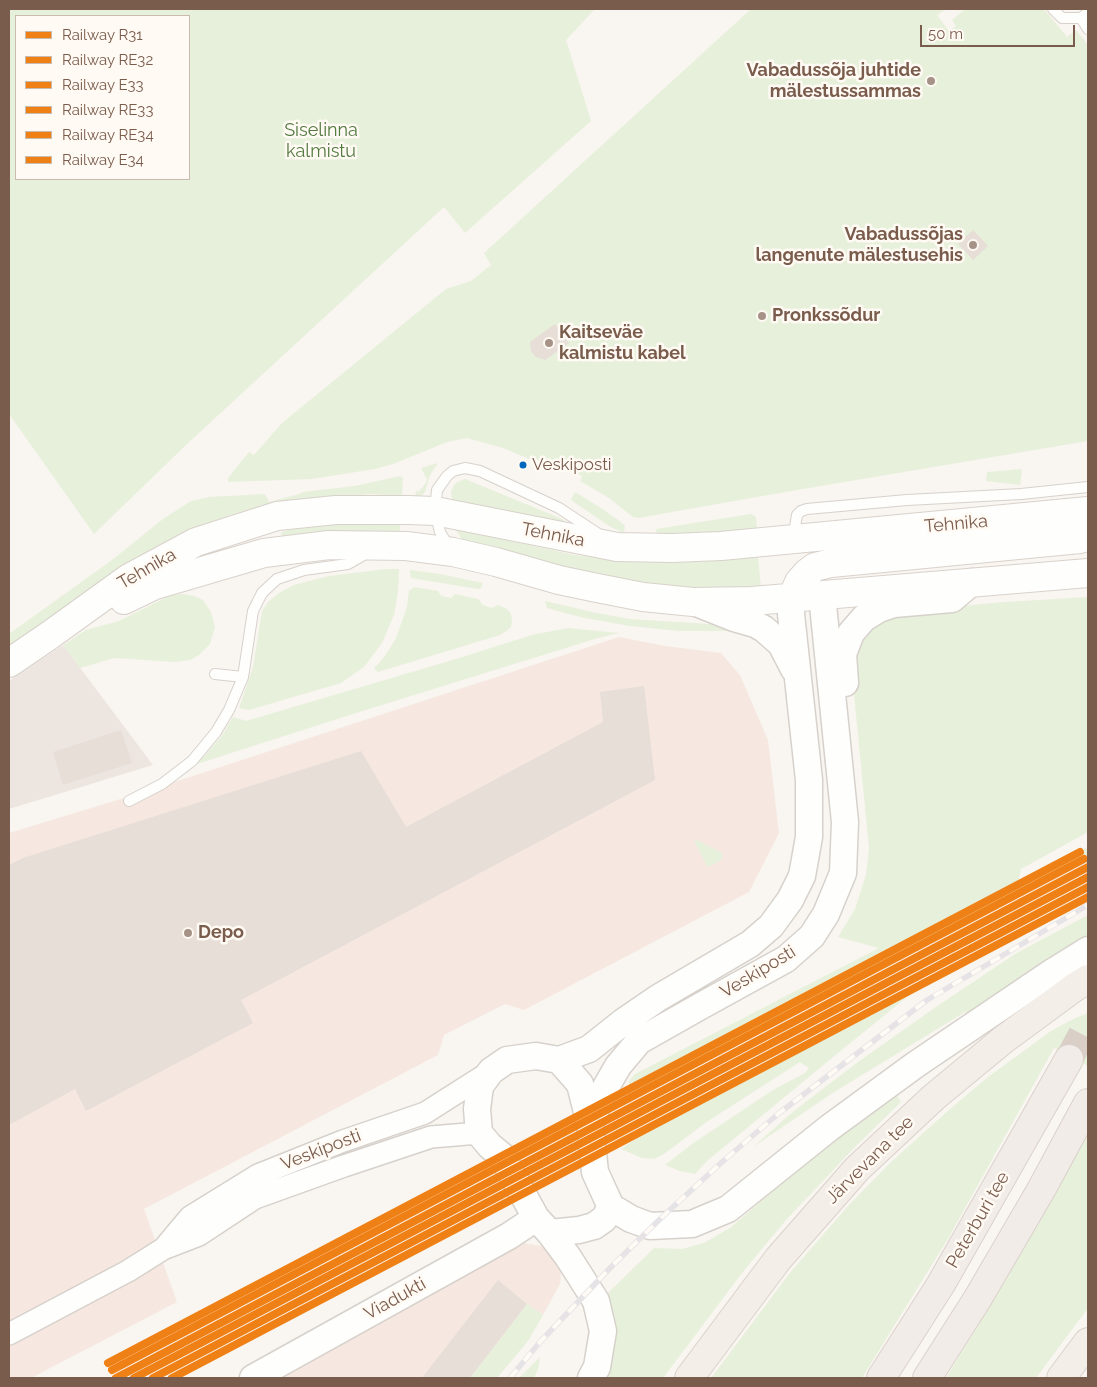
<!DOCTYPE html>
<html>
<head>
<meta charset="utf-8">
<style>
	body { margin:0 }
	#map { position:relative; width:1097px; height:1387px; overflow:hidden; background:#f9f5f0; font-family:Raleway,sans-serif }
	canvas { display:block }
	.frame { position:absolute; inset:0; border:10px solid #7a5c4d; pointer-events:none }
	.legend { position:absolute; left:15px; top:15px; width:175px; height:165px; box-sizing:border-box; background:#fffaf3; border:1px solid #cabbb1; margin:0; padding:6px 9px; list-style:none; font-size:15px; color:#7a5c4d }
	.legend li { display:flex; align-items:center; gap:10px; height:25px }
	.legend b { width:25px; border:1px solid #cabbb1 }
	.scale { position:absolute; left:920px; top:25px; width:155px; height:22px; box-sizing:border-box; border:2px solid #7a5c4d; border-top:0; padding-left:6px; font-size:15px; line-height:18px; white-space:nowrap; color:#7a5c4d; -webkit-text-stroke:4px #fffaf3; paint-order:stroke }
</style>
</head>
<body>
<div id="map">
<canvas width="1097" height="1387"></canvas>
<div class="frame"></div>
<ul class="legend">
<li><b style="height:6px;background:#ef8016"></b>Railway R31</li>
<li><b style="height:6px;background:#ef8016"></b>Railway RE32</li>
<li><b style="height:6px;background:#ef8016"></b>Railway E33</li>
<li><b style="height:6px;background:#ef8016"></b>Railway RE33</li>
<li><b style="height:6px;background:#ef8016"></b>Railway RE34</li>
<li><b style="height:6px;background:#ef8016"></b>Railway E34</li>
</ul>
<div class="scale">50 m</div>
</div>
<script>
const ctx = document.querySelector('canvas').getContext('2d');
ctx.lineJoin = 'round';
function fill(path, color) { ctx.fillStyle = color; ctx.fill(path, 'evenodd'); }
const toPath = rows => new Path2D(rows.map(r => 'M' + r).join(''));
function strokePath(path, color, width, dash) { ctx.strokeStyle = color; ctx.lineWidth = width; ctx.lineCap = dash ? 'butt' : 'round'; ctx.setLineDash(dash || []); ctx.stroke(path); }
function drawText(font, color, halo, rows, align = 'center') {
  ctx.font = font + ' Raleway,sans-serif'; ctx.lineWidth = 5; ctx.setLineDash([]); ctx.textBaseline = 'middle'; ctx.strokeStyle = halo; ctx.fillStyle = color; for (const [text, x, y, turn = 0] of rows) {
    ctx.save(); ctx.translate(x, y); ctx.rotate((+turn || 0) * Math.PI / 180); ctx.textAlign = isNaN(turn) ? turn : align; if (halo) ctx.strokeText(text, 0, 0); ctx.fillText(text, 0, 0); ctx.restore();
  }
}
fill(toPath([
	[619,637,665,646,721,653,740,675,768,740,779,833,749,892,524,1010,505,1004,444,1035,438,1055,144,1209,177,1302,31,1378,9,1378,9,833,147,791],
	[524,1243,541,1246,552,1253,560,1265,561,1276,560,1284,543,1315,527,1304,470,1378,275,1378,511,1245]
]), '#f6e8e1');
fill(toPath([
	[63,645,153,765,9,809,9,681]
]), '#ede5e0');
fill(toPath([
	[9,9,595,9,566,40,591,121,465,233,444,207,187,444,94,534,9,414],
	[16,16,189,16,189,179,16,179],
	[751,9,946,9,937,15,949,31,956,26,952,20,965,9,1044,9,1067,37,1076,30,1088,45,1088,441,791,491,638,518,633,517,609,498,580,481,582,476,566,468,563,473,503,448,467,438,447,442,393,464,375,469,311,479,228,482,228,478,249,452,254,455,282,423,446,289,471,281,491,265,484,253],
	[438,463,430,475,425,492,422,495,415,497,416,490,418,492,421,489,426,483,427,479,421,468],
	[1022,469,1020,485,986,481,987,472],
	[400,476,403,478,402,496,370,494,294,501,236,513,206,524,173,539,9,647,9,634,112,560,163,519,191,501,209,497,265,494,269,502,299,494,303,492,355,486],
	[465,479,555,516,564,520,565,523,452,500,451,492,454,485,457,482],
	[575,492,601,508,621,522,625,526,624,533,609,526,571,500],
	[751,514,756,517,757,529,710,534,657,536,656,529],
	[343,523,400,523,400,533,290,536,283,536,281,534,282,532,288,530],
	[456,529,575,555,619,560,659,562,695,562,758,556,761,588,724,590,670,587,624,581,588,574,463,541,456,530],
	[386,569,399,569,398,591,394,615,382,643,364,667,341,683,249,710,239,708,253,667,262,611,269,601,279,593,294,585,329,576],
	[410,570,440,574,483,583,481,588,478,589,411,578],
	[414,587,438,591,441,596,451,598,455,594,478,599,483,605,492,608,498,605,507,609,511,614,512,622,511,627,508,630,500,635,378,672,374,668,379,663,387,653,396,638,407,607,409,591],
	[183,594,194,596,203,600,211,612,215,627,210,644,199,655,190,660,175,662,114,658,80,668,63,645,86,630,119,621,171,595],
	[1088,597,1088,832,1021,869,1018,883,1088,847,1088,858,851,984,628,1095,629,1081,635,1074,879,948,838,937,855,909,866,875,869,848,851,663,853,649,872,622,904,611,1005,602],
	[545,601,592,612,630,619,724,625,743,632,730,631,679,631,630,626,585,618,565,613,547,608],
	[568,628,619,633,598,638,356,713,197,764,221,737,233,717,246,721,456,659,532,635],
	[695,839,722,853,722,859,711,866,707,866,695,843],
	[1088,915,1088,937,967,1016,965,1012,831,1094,753,1147,794,1111,858,1062,936,1007,1015,954],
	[948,968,902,1001,827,1062,707,1161,695,1174,680,1171,665,1165,692,1144,773,1090,805,1073,809,1068,800,1062,708,1121,664,1154,654,1159,642,1158,621,1149,663,1120,686,1107],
	[1088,1013,1088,1041,1082,1053,1088,1057,1088,1066,1054,1048,949,1237,862,1378,711,1378,789,1274,848,1206,891,1162,950,1109,988,1077,1051,1031,1075,1018],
	[895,1093,901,1102,855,1147,786,1220,742,1273,663,1378,605,1378,612,1355,614,1330,611,1306,607,1294,654,1248,682,1249,704,1243,730,1228,787,1179],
	[1088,1130,1088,1308,1036,1378,946,1378,1008,1276],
	[527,1304,543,1315,528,1341,497,1378,470,1378],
	[540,1357,538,1369,534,1378,519,1378]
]), '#e7f0db');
fill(toPath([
	[973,230,988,246,973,260,958,244],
	[555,324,569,343,545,360,536,357,531,351,530,342],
	[644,686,655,780,241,1000,253,1023,86,1111,75,1089,9,1125,9,865,23,858,361,751,406,827,603,722,600,692],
	[121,730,132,763,63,785,53,752],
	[498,1280,527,1304,470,1378,422,1378]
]), '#e6ded7');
strokePath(toPath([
	[1069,1059,1088,1023]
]), '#d9cfc7', 28, [28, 14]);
const service = toPath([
	[1053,9,1062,18,1081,18],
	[1088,12,1081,18,1088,29],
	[791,536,794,533,797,515,801,511,807,509,907,500,1021,494,1088,487],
	[449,547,440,532,435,511,437,490,447,476,453,471,465,468,480,471,559,508,597,533],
	[215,674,243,677],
	[129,801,162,784,192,761,216,732,229,710,243,677,253,611,262,593,277,579,304,570,348,564,367,553]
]);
const minor = toPath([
	[164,1248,190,1217,258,1175,343,1141,425,1113,491,1071],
	[9,1334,128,1271,163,1249,199,1235,255,1198,344,1166,431,1137,479,1133]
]);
const tertiary = toPath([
	[694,602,734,618,755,624,764,629,781,644,794,669],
	[845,683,843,654,851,633,864,618,879,609,894,604,952,599,972,582],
	[559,1060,589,1049,623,1022,658,998,750,944,771,926,790,900,802,876,809,837,809,780,791,614,792,598],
	[590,1124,602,1094,618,1066,639,1041,699,1007,786,959,812,936,826,914,843,873,845,822,822,595],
	[550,1233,579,1230,594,1226,604,1219,611,1207],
	[253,1378,509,1236,536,1218],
	[591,1378,597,1367,603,1331,596,1301,568,1257,550,1233,536,1218,502,1156,490,1146,479,1133,477,1109,480,1086,491,1071,507,1060,536,1056,559,1060,580,1084,590,1124,595,1172,611,1207,631,1219,650,1226,692,1224,728,1209,829,1128,915,1065,1051,973,1088,950]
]);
const secondary = toPath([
	[792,598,799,582,807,573,815,567,831,563,1080,539,1088,537],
	[124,600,155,585,264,553,329,545,406,546,453,552,496,562,559,580,597,588,643,597,693,602,752,601,1088,573],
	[9,663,50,635,129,578,196,542,277,516,336,510,408,510,435,511,617,547,672,548,721,546,1088,511]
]);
const primary = toPath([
	[689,1378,778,1259,857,1169,934,1097,1003,1040,1075,987,1088,979],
	[1061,1378,1088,1342]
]);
const trunk = toPath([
	[881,1378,941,1284,1069,1059],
	[927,1378,978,1298,1041,1190,1088,1103]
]);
strokePath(service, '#d7d1cb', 12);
strokePath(minor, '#d7d1cb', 24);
strokePath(tertiary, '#d7d1cb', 29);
strokePath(secondary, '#d9d2cb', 30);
strokePath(primary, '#dad1cc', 30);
strokePath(trunk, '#dad1cc', 30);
strokePath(service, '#fefefd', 10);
strokePath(minor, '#fefefd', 21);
strokePath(tertiary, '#fefefd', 26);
strokePath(secondary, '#fefefd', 28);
strokePath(primary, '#f3eee8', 28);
strokePath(trunk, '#f2ece8', 28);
const rail = toPath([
	[510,1378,540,1342,612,1266,660,1219,722,1162,778,1114,927,1000,1088,905]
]);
strokePath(rail, '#e6e3e7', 5.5);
strokePath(rail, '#fffaf3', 4, [11]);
strokePath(toPath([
	[116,1378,1088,867]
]), '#ef8016', 8);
strokePath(toPath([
	[134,1378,1088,877]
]), '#ef8016', 8);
strokePath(toPath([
	[112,1370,1084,859]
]), '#ef8016', 8);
strokePath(toPath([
	[153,1378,1088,887]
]), '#ef8016', 8);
strokePath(toPath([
	[108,1363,1080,852]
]), '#ef8016', 8);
strokePath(toPath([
	[172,1378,1088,897]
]), '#ef8016', 8);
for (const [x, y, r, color] of [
	[931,81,5,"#a69286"],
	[973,245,5,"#a69286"],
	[762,316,5,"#a69286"],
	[549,343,5,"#a69286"],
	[523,465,4.5,"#0065bd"],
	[188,933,5,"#a69286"]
]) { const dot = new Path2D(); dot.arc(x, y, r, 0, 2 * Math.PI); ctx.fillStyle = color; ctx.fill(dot); strokePath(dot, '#fffaf3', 2); }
drawText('17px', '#7a5c4d', '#fffaf3', [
	["Veskiposti",532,465]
], 'left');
drawText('bold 18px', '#7a5c4d', '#fffaf3', [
	["Vabadussõja juhtide",921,71,"right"],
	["mälestussammas",921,92,"right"],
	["Vabadussõjas",963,235,"right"],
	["langenute mälestusehis",963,256,"right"],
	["Pronkssõdur",772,316],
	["Kaitseväe",559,333],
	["kalmistu kabel",559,354],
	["Depo",198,933]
], 'left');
drawText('18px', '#537a41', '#fffaf3', [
	["Siselinna",321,131],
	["kalmistu",321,152]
]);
drawText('18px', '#7a5c4d', '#fffaf3', [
	["Tehnika",956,524,-5],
	["Tehnika",553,535,11],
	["Tehnika",147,569,-30],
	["Veskiposti",758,972,-31],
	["Veskiposti",321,1150,-21],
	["Järvevana tee",870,1160,-45],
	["Peterburi tee",978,1220,-60],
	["Viadukti",395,1299,-29]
]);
</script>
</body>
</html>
